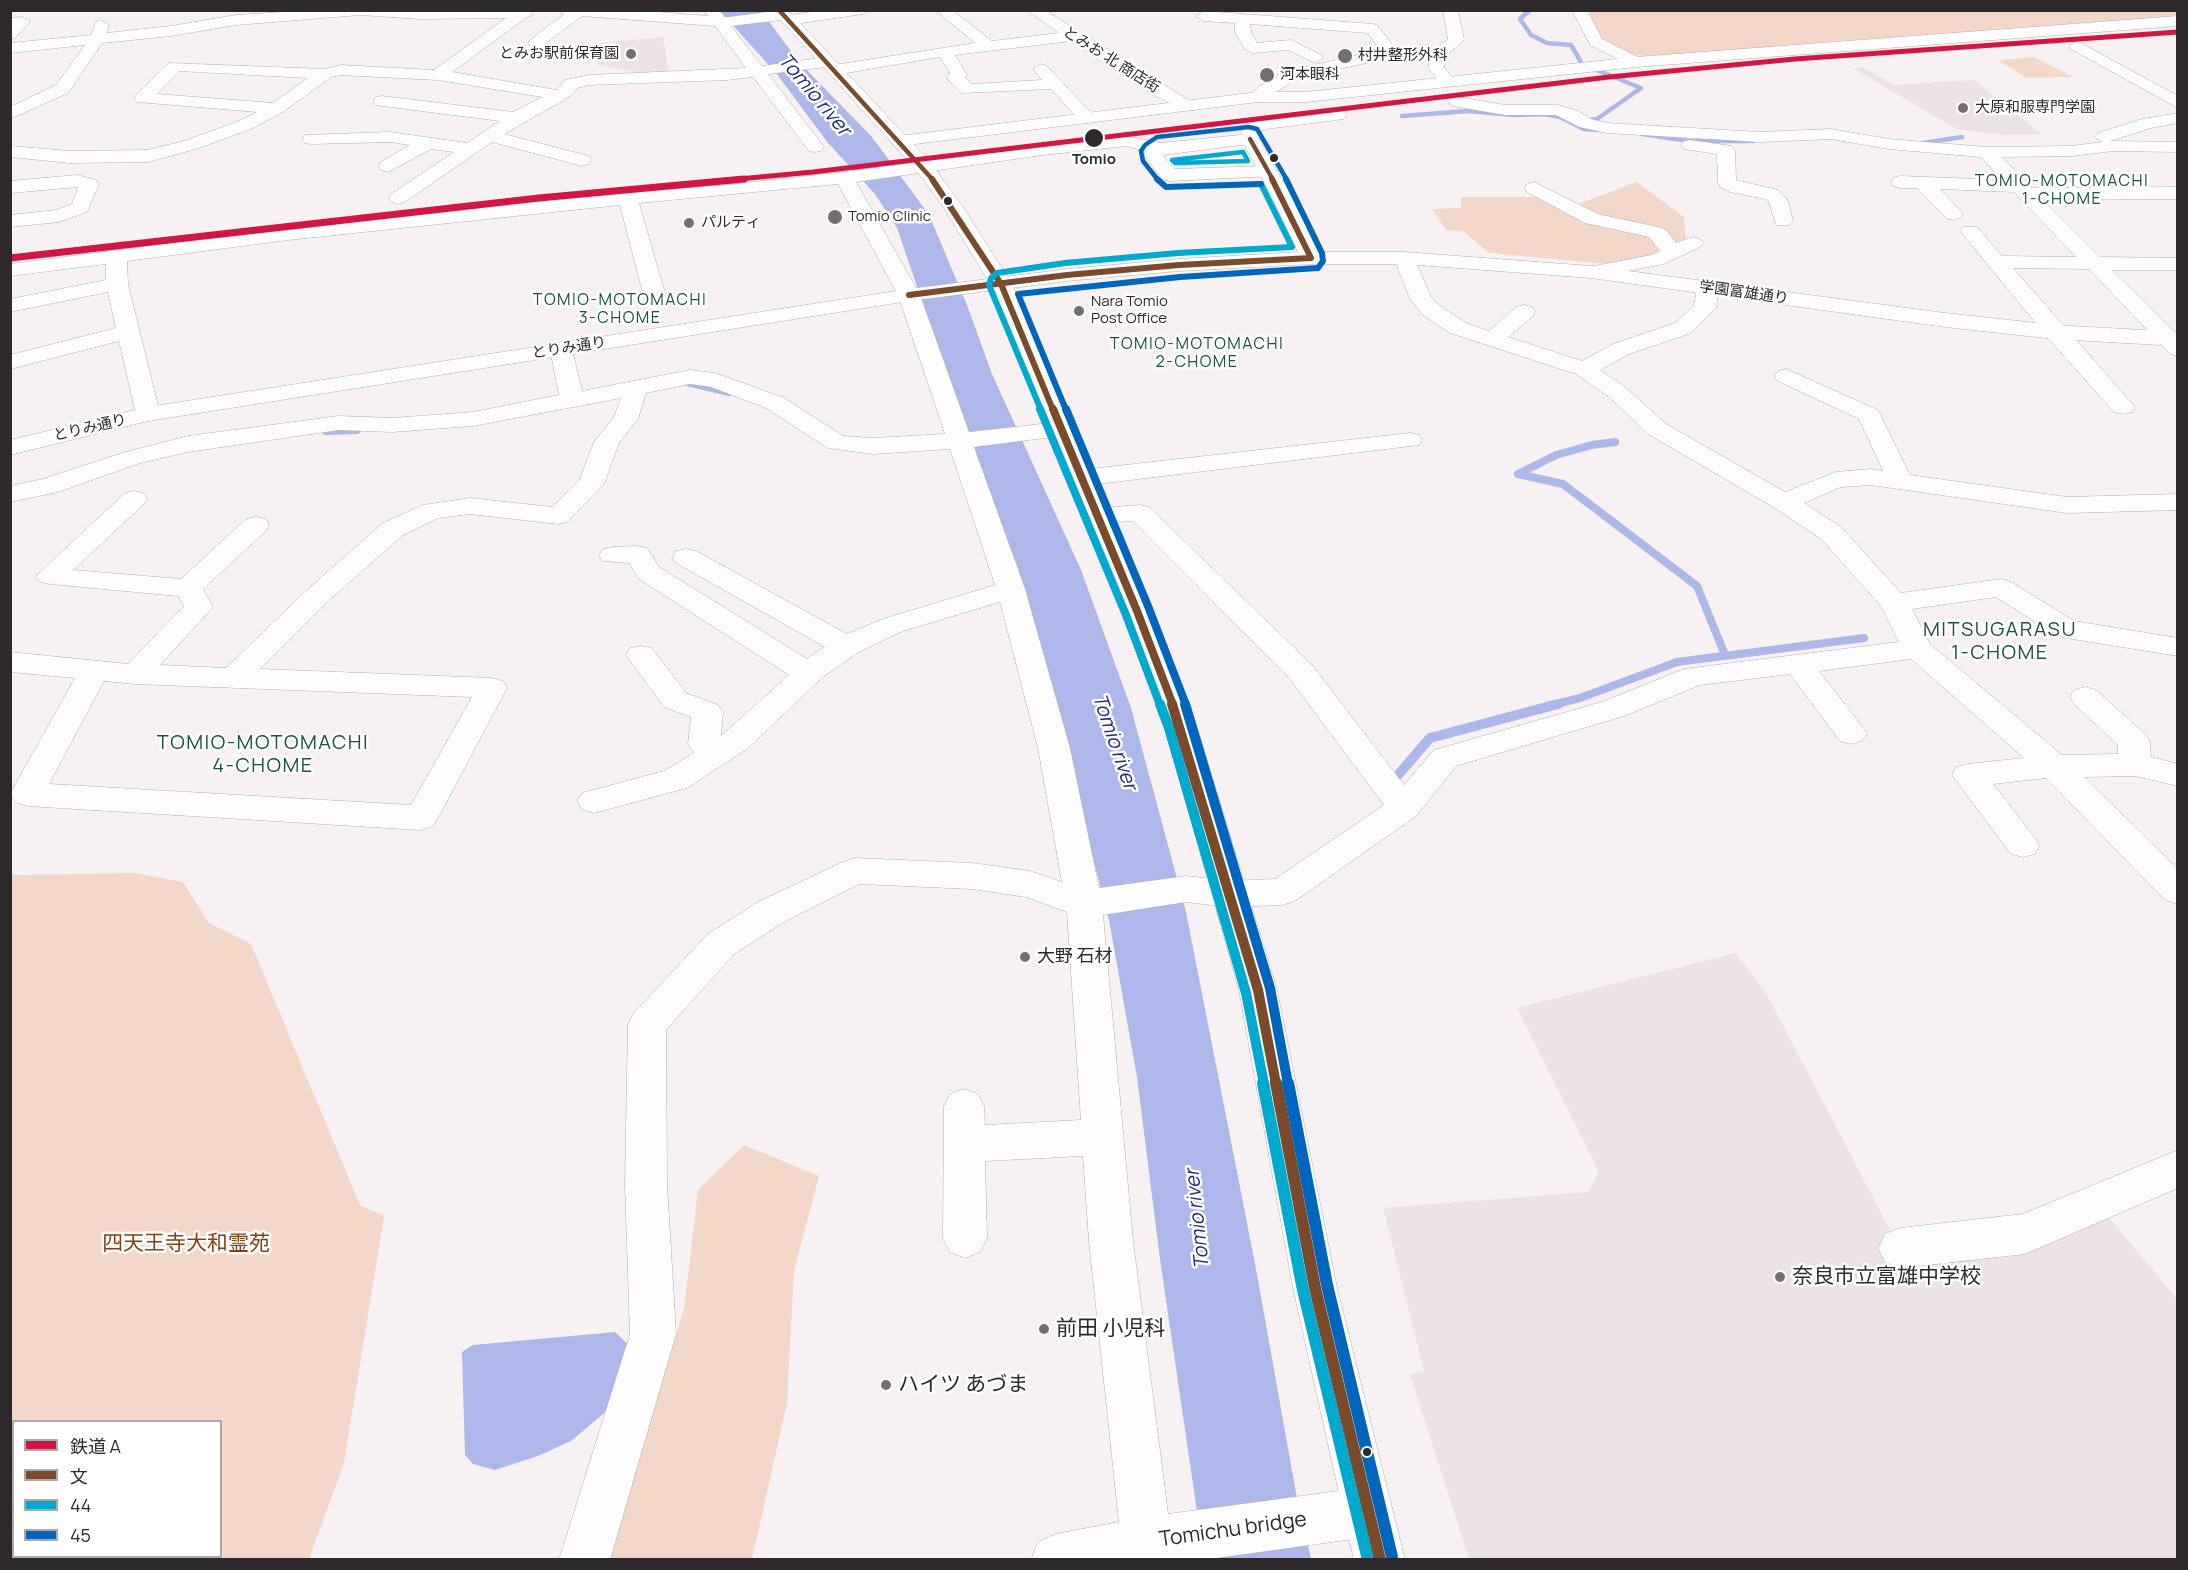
<!DOCTYPE html>
<html>
<head>
<meta charset="utf-8">
<style>
	body { margin:0 }
	#map { position:relative; width:2188px; height:1570px; overflow:hidden; background:#f7f1f4; font-family:Manrope,"Noto Sans JP",sans-serif }
	canvas { display:block }
	.frame { position:absolute; inset:0; border:12px solid #2c282b; pointer-events:none }
	.legend { position:absolute; left:12px; top:1420px; width:210px; height:138px; box-sizing:border-box; background:#fff; border:2px solid #aba9aa; margin:0; padding:8px 10px; list-style:none; font-size:18px; color:#2c282b }
	.legend li { display:flex; align-items:center; gap:12px; height:30px }
	.legend b { width:30px; border:2px solid #aba9aa }
</style>
</head>
<body>
<div id="map">
<canvas width="2188" height="1570"></canvas>
<div class="frame"></div>
<ul class="legend">
<li><b style="height:8px;background:#d21644"></b>鉄道 A</li>
<li><b style="height:8px;background:#7a4b2a"></b>文</li>
<li><b style="height:8px;background:#00a9ce"></b>44</li>
<li><b style="height:8px;background:#0065bd"></b>45</li>
</ul>
</div>
<script>
const ctx = document.querySelector('canvas').getContext('2d');
ctx.lineJoin = 'round';
function fill(path, color) { ctx.fillStyle = color; ctx.fill(path, 'evenodd'); }
const toPath = rows => new Path2D(rows.map(r => 'M' + r).join(''));
function strokePath(path, color, width, dash) { ctx.strokeStyle = color; ctx.lineWidth = width; ctx.lineCap = dash ? 'butt' : 'round'; ctx.setLineDash(dash || []); ctx.stroke(path); }
function drawText(font, color, halo, rows, align = 'center') {
  ctx.font = font + ' Manrope,"Noto Sans JP",sans-serif'; ctx.lineWidth = 5; ctx.setLineDash([]); ctx.textBaseline = 'middle'; ctx.strokeStyle = halo; ctx.fillStyle = color; for (const [text, x, y, turn = 0] of rows) {
    ctx.save(); ctx.translate(x, y); ctx.rotate((+turn || 0) * Math.PI / 180); ctx.textAlign = isNaN(turn) ? turn : align; if (halo) ctx.strokeText(text, 0, 0); ctx.fillText(text, 0, 0); ctx.restore();
  }
}
fill(toPath([
	[663,37,669,76,638,77,637,72,597,65,597,43],
	[1863,67,1893,85,1974,80,2042,134,2006,135,1956,129,1853,68],
	[1735,953,1765,991,1903,1255,2102,1209,2177,1299,2177,1559,1469,1559,1410,1374,1424,1371,1383,1208,1588,1192,1599,1172,1517,1008]
]), '#ede1e8');
fill(toPath([
	[2177,10,2178,18,1866,39,1654,57,1626,54,1600,39,1586,11],
	[2034,57,2073,77,2026,78,1998,60],
	[1637,182,1684,217,1686,240,1645,259,1607,264,1489,253,1463,231,1446,230,1432,209,1461,208,1461,197,1543,197,1565,209],
	[135,873,183,882,209,923,251,944,360,1205,384,1216,344,1463,309,1559,11,1559,11,875],
	[14,1422,220,1422,220,1556,14,1556],
	[744,1145,819,1176,794,1271,787,1403,752,1559,607,1560,684,1309,698,1190]
]), '#f3d7c9');
fill(toPath([
	[720,11,761,11,799,62,872,137,929,215,967,305,992,374,1081,570,1131,708,1186,912,1256,1269,1296,1493,1311,1559,1204,1559,1160,1259,1137,1077,1109,920,1018,568,972,447,897,228,875,194,828,143,776,73],
	[615,1332,632,1348,609,1409,571,1441,538,1456,495,1470,473,1464,465,1455,462,1352,473,1345]
]), '#adb7ea');
strokePath(toPath([
	[1530,10,1520,19,1531,35,1547,43,1571,45,1582,64,1641,88,1597,119,1582,121],
	[1402,116,1468,111,1514,115,1544,114,1560,117,1584,129,1601,130],
	[1642,134,1689,141,1753,141],
	[1917,144,1962,137]
]), '#adb7ea', 4.5);
strokePath(toPath([
	[687,383,729,393]
]), '#adb7ea', 6);
strokePath(toPath([
	[326,431,357,430],
	[1615,442,1592,445,1556,455,1518,474,1563,484,1697,586,1725,655],
	[1552,705,1580,698,1677,662,1864,638]
]), '#adb7ea', 8);
strokePath(toPath([
	[1399,774,1430,738,1558,704]
]), '#adb7ea', 10);
const street = toPath([
	[317,10,533,10,532,15,527,17,452,72,557,90,565,80,589,75,746,68,715,26,582,16,542,46,530,46,528,43,530,40,564,14,557,10,633,10,708,16,704,10,719,10,724,17,729,17,783,10,790,15,825,10,870,10,863,14,788,25,781,20,731,26,762,66,826,57,834,62,826,67,768,74,824,147,821,151,815,152,809,151,753,77,727,80,589,85,577,88,571,96,504,134,589,156,591,160,589,164,582,166,492,142,405,202,398,204,391,202,388,198,391,194,454,152,431,149,388,172,381,170,379,166,381,162,410,145,390,142,311,144,305,143,302,139,305,135,390,132,467,143,500,121,382,106,376,105,373,101,376,97,382,96,513,112,542,97,438,80,340,75,331,77,283,112,251,129,196,149,148,162,70,163,10,157,10,146,70,151,148,150,184,141,239,121,257,112,137,102,134,98,137,94,169,63,325,69,340,65,434,70,506,18,420,19,360,15,236,25,171,36,102,43,68,93,10,119,10,107,56,85,85,45,10,53,10,43,91,35,96,22,101,20,109,25,107,33,171,26,236,15,317,10],
	[179,71,308,78,273,103,157,94,179,71],
	[935,10,952,10,992,41,1059,33,1027,10,1045,10,1198,106,1195,110,1183,110,1152,94,1071,41,955,55,967,75,965,78,972,84,1042,80,1033,69,1041,64,1047,66,1096,118,1093,122,1087,123,1081,122,1051,89,962,93,946,78,950,73,940,57,834,75,826,70,834,65,975,43,935,10],
	[1443,10,1458,10,1464,40,1447,55,1444,67,1456,82,1454,86,1442,86,1428,67,1431,58,1395,57,1291,79,1288,85,1258,102,1252,101,1250,97,1252,93,1259,86,1276,78,1279,73,1380,50,1368,33,1250,24,1251,32,1257,43,1291,40,1321,55,1323,58,1315,63,1288,50,1252,53,1244,48,1235,32,1235,23,1204,21,1196,16,1204,11,1373,24,1378,26,1394,47,1436,48,1448,39,1443,10],
	[1572,10,1587,10,1602,39,1642,59,1644,62,1642,65,1630,65,1590,45,1572,10],
	[22,17,30,22,15,38,10,40,10,18,22,17],
	[2077,41,2178,96,2178,108,2071,49,2069,46,2077,41],
	[1458,97,1505,105,1558,105,1578,111,1591,119,1607,123,1760,132,1831,129,1889,139,1986,147,2072,146,2102,142,2095,137,2098,133,2142,119,2178,113,2178,123,2151,128,2110,141,2178,142,2178,152,2113,151,2072,156,2002,157,2032,188,2178,187,2178,199,2043,200,2100,257,2178,258,2178,270,2112,270,2178,335,2178,356,2170,354,2089,269,2013,268,2135,407,2132,412,2123,414,2114,412,2047,337,1960,231,1963,227,1977,227,2002,256,2076,257,2014,192,1940,189,1963,214,1960,218,1953,220,1946,218,1917,188,1900,188,1893,186,1891,182,1893,178,1900,176,2002,180,1981,157,1889,149,1831,139,1760,142,1607,133,1579,127,1556,115,1505,115,1452,106,1449,102,1452,98,1458,97],
	[1250,134,1256,135,1259,139,1256,143,1163,155,1174,169,1266,166,1273,168,1275,172,1273,176,1169,181,1162,179,1144,154,1146,151,1126,146,1043,155,856,182,920,295,969,432,1060,422,1069,424,1072,429,1069,434,1060,436,974,447,1025,589,1070,748,1099,888,1186,876,1230,881,1275,879,1384,805,1290,679,1133,521,1096,523,1087,521,1083,515,1087,509,1140,505,1149,507,1312,665,1404,785,1434,750,1602,702,1684,669,1899,642,1881,606,1821,539,1775,508,1648,434,1609,397,1576,374,1450,333,1424,316,1410,299,1394,258,1397,254,1404,252,1411,254,1414,258,1431,297,1440,306,1466,323,1489,331,1516,307,1524,305,1532,307,1535,312,1532,317,1508,337,1582,361,1613,344,1675,323,1694,306,1697,288,1700,283,1708,282,1716,283,1719,288,1716,308,1691,333,1629,354,1600,370,1625,387,1666,424,1785,492,1836,472,1871,469,1883,471,1859,419,1778,381,1774,376,1778,371,1786,369,1878,410,1910,475,2067,497,2178,494,2178,510,2067,513,1871,485,1841,487,1804,503,1841,527,1901,593,2001,579,2011,582,2074,621,2178,638,2178,656,2066,638,2056,635,1996,597,1912,609,1930,644,2062,755,2118,754,2118,745,2074,704,2070,697,2074,690,2085,687,2096,690,2145,734,2150,742,2151,757,2178,764,2178,786,2135,776,2084,777,2178,869,2178,904,2165,900,2046,778,1993,784,2040,845,2035,854,2023,857,2011,854,1952,775,1956,767,1968,764,2024,758,1911,659,1819,671,1867,733,1862,741,1851,744,1840,741,1790,674,1700,685,1624,716,1456,766,1416,816,1295,901,1282,905,1230,907,1186,902,1103,915,1133,1241,1168,1514,1368,1487,1386,1494,1393,1512,1386,1530,1368,1537,1202,1560,1031,1560,1038,1542,1056,1534,1119,1522,1089,1241,1083,1156,985,1161,987,1238,980,1252,965,1258,950,1252,943,1238,944,1106,950,1094,964,1089,978,1094,984,1106,985,1125,1081,1120,1067,912,1026,897,972,889,859,884,784,922,734,954,666,1030,667,1184,676,1334,610,1560,559,1560,630,1334,625,1184,628,1025,633,1014,708,934,758,902,843,862,855,858,972,863,1030,871,1062,882,1038,748,1000,602,903,631,857,653,823,677,747,749,687,788,594,813,582,809,577,801,582,793,664,771,694,753,688,744,691,717,664,707,626,655,630,648,641,646,652,648,686,693,718,705,723,712,721,736,789,675,639,579,629,563,603,561,599,555,603,549,613,547,637,546,647,548,659,567,807,659,825,647,676,563,672,557,676,551,686,549,696,551,847,634,883,619,995,585,950,449,873,454,828,448,766,408,711,387,690,384,646,393,638,419,619,443,604,484,567,522,558,524,470,514,438,518,403,535,328,601,260,669,492,678,503,681,507,688,438,818,433,826,421,830,27,806,15,802,10,794,75,678,10,672,10,652,128,664,184,606,178,596,50,584,40,582,36,576,125,493,134,491,143,493,147,499,143,505,73,570,181,579,246,519,256,517,266,519,269,525,266,531,203,589,213,607,160,665,226,668,308,589,383,523,423,505,470,498,552,507,579,481,594,442,614,417,621,398,473,426,392,432,339,430,188,452,140,463,58,492,10,502,10,486,43,479,122,453,188,436,339,416,392,418,473,412,559,395,550,349,553,344,561,342,569,344,572,349,582,391,690,370,715,373,784,398,843,436,873,438,945,434,898,295,838,184,639,203,664,290,661,295,653,296,645,295,642,290,620,205,288,240,127,261,128,284,160,414,157,419,148,421,139,419,136,414,119,341,10,369,10,355,116,328,108,292,10,312,10,299,106,280,106,264,10,276,10,264,288,228,577,196,726,185,844,172,1043,145,1126,136,1161,143,1250,134],
	[104,681,135,684,472,697,411,805,49,784,104,681],
	[1690,140,1732,146,1735,150,1736,180,1778,190,1788,200,1793,221,1790,225,1776,225,1769,202,1765,199,1730,192,1720,187,1718,183,1717,154,1684,149,1681,145,1684,141,1690,140],
	[77,175,96,180,99,184,87,212,59,222,10,227,10,215,56,210,72,204,78,187,10,193,10,181,77,175],
	[1534,182,1598,214,1662,228,1668,232,1676,243,1693,237,1700,239,1703,243,1700,247,1664,264,1591,278,1584,276,1580,272,1584,268,1651,255,1660,251,1649,237,1585,223,1527,192,1524,188,1527,184,1534,182],
	[1410,433,1419,435,1422,440,1419,445,1081,486,1072,483,1068,478,1072,473,1081,470,1410,433],
	[2178,1150,2178,1188,2025,1254,1900,1268,1885,1262,1878,1248,1885,1234,1900,1228,2023,1214,2178,1150]
]);
const secondary = toPath([
	[2178,16,2178,26,1636,67,1306,102,1258,102,899,146,893,145,890,141,893,137,899,136,1258,92,1306,92,1636,57,2178,16],
	[1338,110,1344,111,1347,115,1344,119,1266,129,1260,132,1259,139,1292,197,1318,252,1404,252,1591,266,1945,313,2055,325,2178,332,2178,346,2055,339,1945,327,1591,278,1404,264,1311,264,1179,271,1067,281,909,301,148,421,10,455,10,440,148,407,909,289,1067,269,1179,259,1298,252,1272,197,1241,139,1242,129,1245,125,1262,119,1338,110]
]);
const primary = toPath([
	[772,10,788,10,931,163,963,207,1012,284,1151,611,1196,724,1277,990,1337,1288,1405,1560,1354,1560,1293,1288,1239,990,1164,724,1123,611,990,284,944,208,917,171,772,10]
]);
strokePath(street, '#b3aeb1', 1);
strokePath(secondary, '#b3aeb1', 1);
strokePath(primary, '#b3aeb1', 1);
fill(street, '#fefdfd');
fill(secondary, '#fefdfd');
fill(primary, '#fefdfd');
strokePath(toPath([
	[779,10,933,180],
	[1250,139,1273,180]
]), '#7a4b2a', 4.5);
strokePath(toPath([
	[932,179,1001,284,1053,410],
	[909,295,1067,275,1179,265,1311,258,1272,179]
]), '#7a4b2a', 6);
strokePath(toPath([
	[1053,409,1137,611,1173,705]
]), '#7a4b2a', 8);
strokePath(toPath([
	[1172,704,1258,990,1276,1084]
]), '#7a4b2a', 10);
strokePath(toPath([
	[1276,1083,1315,1288,1380,1560]
]), '#7a4b2a', 12);
strokePath(toPath([
	[1243,152,1248,161,1175,163,1172,160,1243,152]
]), '#00a9ce', 4.5);
strokePath(toPath([
	[1041,410,989,285,991,278,997,273,1065,263,1178,253,1292,247,1261,184]
]), '#00a9ce', 6);
strokePath(toPath([
	[1040,409,1126,615,1160,705]
]), '#00a9ce', 8);
strokePath(toPath([
	[1160,704,1169,728,1246,993,1264,1084]
]), '#00a9ce', 10);
strokePath(toPath([
	[1263,1083,1303,1290,1368,1560]
]), '#00a9ce', 12);
strokePath(toPath([
	[1158,180,1143,161,1141,151,1145,145,1157,137,1249,127,1257,129,1287,180]
]), '#0065bd', 4.5);
strokePath(toPath([
	[1157,179,1166,187,1261,184],
	[1066,410,1018,294,1180,277,1318,268,1323,261,1322,253,1286,179]
]), '#0065bd', 6);
strokePath(toPath([
	[1066,409,1148,606,1186,705]
]), '#0065bd', 8);
strokePath(toPath([
	[1185,704,1270,988,1288,1084]
]), '#0065bd', 10);
strokePath(toPath([
	[1288,1083,1327,1285,1392,1557]
]), '#0065bd', 12);
strokePath(toPath([
	[728,180,813,172,1609,77,1795,59,2178,32]
]), '#d21644', 5);
strokePath(toPath([
	[10,258,539,198,744,179]
]), '#d21644', 7);
for (const [x, y, r, color] of [
	[631,54,6,"#736e71"],
	[1345,56,8,"#736e71"],
	[1267,75,8,"#736e71"],
	[1963,108,6,"#736e71"],
	[1094,138,10,"#2c282b"],
	[1274,158,5,"#2c282b"],
	[948,201,5,"#2c282b"],
	[835,217,8,"#736e71"],
	[689,223,6,"#736e71"],
	[1079,311,6,"#736e71"],
	[1025,957,6,"#736e71"],
	[1780,1277,6,"#736e71"],
	[1044,1329,6,"#736e71"],
	[886,1385,6,"#736e71"],
	[1367,1452,5,"#2c282b"]
]) { const dot = new Path2D(); dot.arc(x, y, r, 0, 2 * Math.PI); ctx.fillStyle = color; ctx.fill(dot); strokePath(dot, '#fff', 2); }
drawText('15px', '#2c282b', '#fff', [
	["とみお駅前保育園",619,54,"right"],
	["村井整形外科",1358,56],
	["河本眼科",1280,75],
	["大原和服専門学園",1975,108],
	["Tomio Clinic",848,217],
	["パルティ",701,223],
	["Nara Tomio",1091,302],
	["Post Office",1091,319]
], 'left');
drawText('15px', '#2c282b', '#fff', [
	["とみお 北 商店街",1111,60,32],
	["学園富雄通り",1744,293,8],
	["とりみ通り",569,348,-9],
	["とりみ通り",90,428,-13]
]);
drawText('bold 15px', '#2c282b', '#fff', [
	["Tomio",1094,160]
]);
ctx.letterSpacing = '1.5px';
drawText('16px', '#1d5041', '#fff', [
	["TOMIO-MOTOMACHI",2062,182],
	["1-CHOME",2062,200],
	["TOMIO-MOTOMACHI",620,301],
	["3-CHOME",620,319],
	["TOMIO-MOTOMACHI",1197,345],
	["2-CHOME",1197,363]
]);
ctx.letterSpacing = '0px';
drawText('18px', '#2c282b', '#fff', [
	["大野 石材",1037,957]
], 'left');
drawText('italic 20px', '#24297b', '#fff', [
	["Tomio river",814,95,50],
	["Tomio river",1114,742,71],
	["Tomio river",1198,1219,-96]
]);
ctx.letterSpacing = '1.5px';
drawText('20px', '#1d5041', '#fff', [
	["MITSUGARASU",2000,630],
	["1-CHOME",2000,653],
	["TOMIO-MOTOMACHI",263,743],
	["4-CHOME",263,766]
]);
ctx.letterSpacing = '0px';
drawText('21px', '#854110', '#fff', [
	["四天王寺大和霊苑",186,1244]
]);
drawText('21px', '#2c282b', '#fff', [
	["奈良市立富雄中学校",1792,1277],
	["前田 小児科",1056,1329],
	["ハイツ あづま",898,1385]
], 'left');
drawText('21px', '#2c282b', '#fff', [
	["Tomichu bridge",1233,1530,-8]
]);
</script>
</body>
</html>
